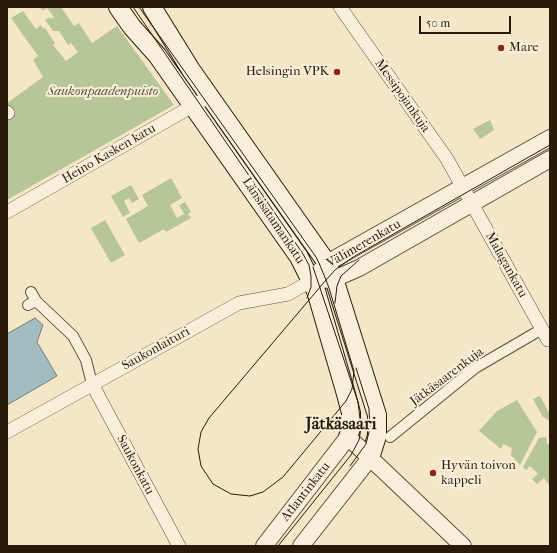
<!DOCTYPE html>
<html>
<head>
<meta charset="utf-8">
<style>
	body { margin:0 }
	#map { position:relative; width:557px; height:553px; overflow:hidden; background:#f4e6c6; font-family:"IM FELL French Canon",serif }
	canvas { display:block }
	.frame { position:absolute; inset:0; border:8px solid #291b08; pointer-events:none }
	.scale { position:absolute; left:419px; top:16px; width:92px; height:18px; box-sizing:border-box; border:2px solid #291b08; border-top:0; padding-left:5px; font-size:12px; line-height:14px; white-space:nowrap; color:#291b08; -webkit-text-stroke:3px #f8efda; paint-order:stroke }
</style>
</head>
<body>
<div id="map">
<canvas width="557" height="553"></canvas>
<div class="frame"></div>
<div class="scale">50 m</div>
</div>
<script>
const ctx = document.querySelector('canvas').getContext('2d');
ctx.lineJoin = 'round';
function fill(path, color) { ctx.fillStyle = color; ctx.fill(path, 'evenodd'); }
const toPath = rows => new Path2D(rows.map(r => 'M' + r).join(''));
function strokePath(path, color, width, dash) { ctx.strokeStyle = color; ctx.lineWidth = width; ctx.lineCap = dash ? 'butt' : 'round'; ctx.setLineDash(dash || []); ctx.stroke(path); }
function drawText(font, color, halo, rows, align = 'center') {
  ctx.font = font + ' "IM FELL French Canon",serif'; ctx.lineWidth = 4; ctx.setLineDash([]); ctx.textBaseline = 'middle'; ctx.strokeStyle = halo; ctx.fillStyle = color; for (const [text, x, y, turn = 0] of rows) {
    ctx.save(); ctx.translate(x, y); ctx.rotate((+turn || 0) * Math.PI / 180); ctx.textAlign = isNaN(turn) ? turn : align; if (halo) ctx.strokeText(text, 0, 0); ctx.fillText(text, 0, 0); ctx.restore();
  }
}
fill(toPath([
	[40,7,61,7,74,26,79,23,92,43,117,26,174,105,7,200,7,103,43,77,33,60,38,56,11,18,23,11,36,29,41,25,43,29,45,28,55,43,53,45,66,61,78,52,71,43,68,45,59,31,53,31,45,20,50,17,51,19,54,17,47,8,42,11],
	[490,120,494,130,480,139,473,129],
	[171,178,182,198,170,205,177,218,184,214,179,205,185,202,191,212,188,214,191,218,166,232,164,229,139,243,126,219,148,206,142,195],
	[131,185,139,199,132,203,129,198,124,201,130,213,123,217,111,196],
	[105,220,125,255,111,263,91,228],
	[540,396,548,411,550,411,550,421,543,417,533,399],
	[517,400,537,432,520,465,511,455,512,448,503,444,501,449,479,431,497,411],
	[546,437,547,444,550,444,550,486,544,478,537,484,532,479,538,474,530,466,526,470,523,467,539,438]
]), '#b7c698');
const water = toPath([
	[35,318,43,325,37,342,57,376,7,405,7,334,35,318]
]);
fill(water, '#a2bcc1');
strokePath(water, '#727c77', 1);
const pedestrian = toPath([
	[31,292,36,301],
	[28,305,36,301,73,336,86,360,92,384],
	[390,437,475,368,542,329]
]);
const minor = toPath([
	[340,7,447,159,548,340,550,339],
	[7,112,8,113],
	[7,212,210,96],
	[92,384,179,546],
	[7,432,239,303,288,294,311,281]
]);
const tertiary = toPath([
	[321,280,334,279,359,268,550,159],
	[311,281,327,263,550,138],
	[264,546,348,437,463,546],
	[301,546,370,458]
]);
const secondary = toPath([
	[118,7,132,27,157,55,299,257,316,291,346,394,351,413,351,428,348,437],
	[152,7,191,70,327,263,336,285,377,415,377,436,370,458]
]);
strokePath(pedestrian, '#5c4e38', 12);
strokePath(minor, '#5c4e38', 14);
strokePath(tertiary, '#5c4e38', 18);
strokePath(secondary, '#291b08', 20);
strokePath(pedestrian, '#f8efda', 10);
strokePath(minor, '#f8efda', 13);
strokePath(tertiary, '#f8efda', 16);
strokePath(secondary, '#f8efda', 18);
strokePath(toPath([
	[133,7,303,254,309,265,311,276,311,287,307,298],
	[139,7,316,257,319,263,326,280,329,288,354,371,352,389,346,401,283,477,263,492,250,496,231,494,213,484,201,466,198,449,201,432,209,418,326,280,335,270,353,257,550,145],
	[335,303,337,286,341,276,359,260],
	[350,466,366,444,370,428,369,409,356,368],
	[278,546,351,455,359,440,361,428,358,402,313,267]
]), '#291b08', 1);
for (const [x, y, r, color] of [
	[501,48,4,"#8f2418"],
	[337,72,4,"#8f2418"],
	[433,473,4,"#8f2418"]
]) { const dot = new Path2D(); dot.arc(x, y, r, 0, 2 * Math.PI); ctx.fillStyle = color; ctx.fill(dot); strokePath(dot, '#f8efda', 1.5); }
drawText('13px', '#291b08', '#f8efda', [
	["Mare",509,48],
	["Helsingin VPK",329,72,"right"],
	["Hyvän toivon",441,466],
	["kappeli",441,481]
], 'left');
drawText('italic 13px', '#544e33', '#f8efda', [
	["Saukonpaadenpuisto",103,92]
]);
drawText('13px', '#291b08', '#f8efda', [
	["Messipojankuja",402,96,55],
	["Heino Kasken katu",109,154,-30],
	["Länsisatamankatu",273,221,56],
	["Välimerenkatu",364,244,-30],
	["Malagankatu",506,265,61],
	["Saukonlaituri",156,349,-29],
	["Jätkäsaarenkuja",447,377,-37],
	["Saukonkatu",135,465,62],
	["Atlantinkatu",306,492,-52]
]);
drawText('bold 17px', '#291b08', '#f8efda', [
	["Jätkäsaari",341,425]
]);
</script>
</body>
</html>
